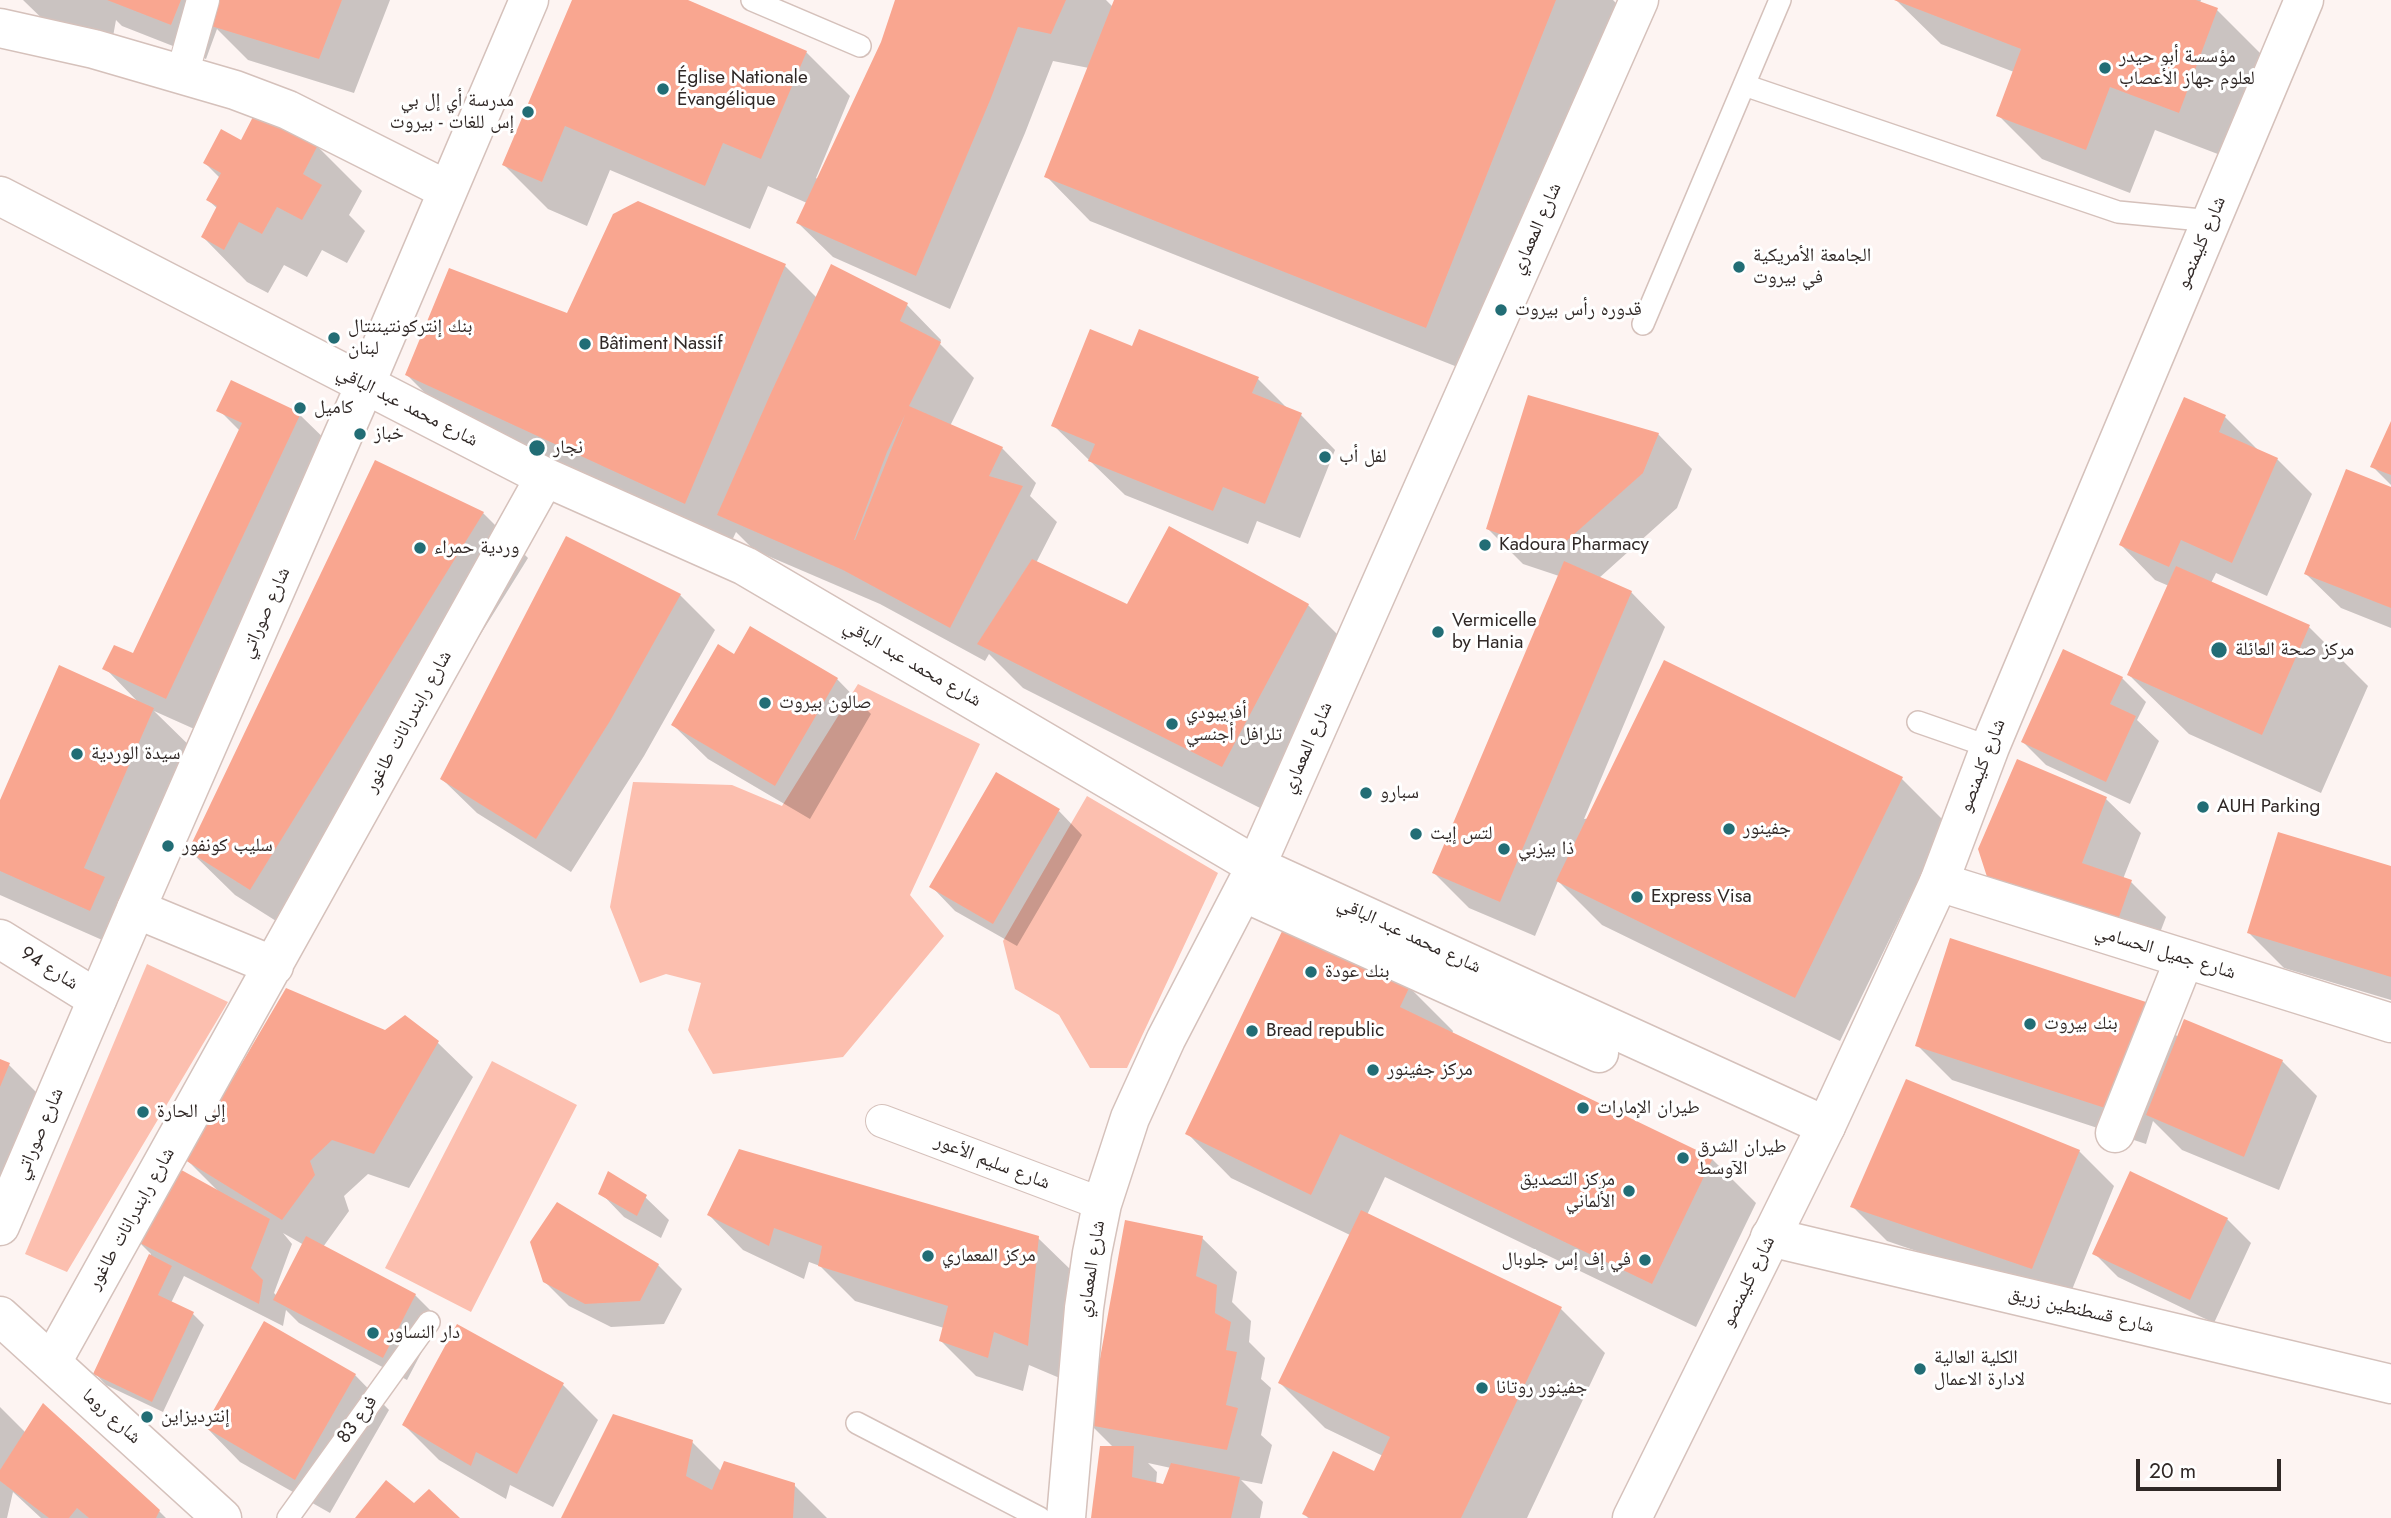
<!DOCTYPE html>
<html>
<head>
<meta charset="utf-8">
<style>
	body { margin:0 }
	#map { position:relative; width:2391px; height:1518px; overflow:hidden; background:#fdf4f2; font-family:Jost,sans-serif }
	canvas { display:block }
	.scale { position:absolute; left:2136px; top:1459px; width:145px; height:32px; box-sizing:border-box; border:4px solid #302826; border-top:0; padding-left:9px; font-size:21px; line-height:24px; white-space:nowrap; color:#302826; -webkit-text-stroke:5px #fff; paint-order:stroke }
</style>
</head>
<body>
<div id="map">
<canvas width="2391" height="1518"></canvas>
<div class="scale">20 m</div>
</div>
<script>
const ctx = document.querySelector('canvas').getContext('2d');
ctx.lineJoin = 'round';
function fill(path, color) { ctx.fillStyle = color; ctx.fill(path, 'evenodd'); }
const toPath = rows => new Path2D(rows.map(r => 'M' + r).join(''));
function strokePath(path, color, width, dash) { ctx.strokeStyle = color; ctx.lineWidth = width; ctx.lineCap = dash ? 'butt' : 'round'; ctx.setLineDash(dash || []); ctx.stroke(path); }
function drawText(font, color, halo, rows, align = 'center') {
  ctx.font = font + ' Jost,"Noto Naskh Arabic",sans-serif'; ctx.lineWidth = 6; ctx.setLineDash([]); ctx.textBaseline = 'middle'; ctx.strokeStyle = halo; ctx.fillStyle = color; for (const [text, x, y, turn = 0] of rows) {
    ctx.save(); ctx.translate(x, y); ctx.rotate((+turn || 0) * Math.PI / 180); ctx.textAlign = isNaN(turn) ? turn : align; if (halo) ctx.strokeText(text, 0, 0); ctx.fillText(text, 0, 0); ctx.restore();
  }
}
fill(toPath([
	[858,684,980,744,910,895,944,936,843,1057,713,1074,688,1030,701,983,666,974,640,983,610,907,633,782,732,785,782,806],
	[1087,796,1218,873,1127,1068,1090,1068,1059,1015,1015,989,1003,941],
	[147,964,228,1002,67,1272,25,1254],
	[492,1061,577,1105,471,1312,385,1268]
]), '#fcbfaf');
fill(toPath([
	[23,0,390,0,354,93,248,60,217,29,206,59,122,26,116,20,112,42,56,32],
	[574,0,684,0,806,52,850,96,816,178,819,180,883,43,896,0,1106,0,1113,7,1116,0,1613,0,1616,3,1470,372,1090,221,1046,176,1089,68,1053,61,1025,133,950,309,833,257,798,223,807,203,768,186,750,229,610,170,587,226,548,209,504,165],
	[1896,0,2201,0,2200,3,2217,10,2261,54,2223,156,2155,130,2130,193,2042,159,1998,115,2014,72,1941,44],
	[241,143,317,146,362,191,349,215,365,231,347,263,322,250,307,277,284,265,268,293,247,282,203,237,218,209,208,200,220,178,205,163],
	[785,266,817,298,907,305,941,340,940,344,974,378,950,426,1002,448,1036,483,1030,496,1057,522,1036,563,1128,606,1308,605,1353,650,1266,811,1023,688,989,654,985,661,880,604,754,550,736,532,729,547,451,419,407,375,568,316],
	[1133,348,1258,379,1289,410,1301,415,1335,450,1300,538,1257,521,1248,544,1125,495,1053,425],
	[219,410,300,415,335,449,201,732,154,711,198,754,134,954,0,895,0,804,139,703,105,668,134,656,240,431],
	[2225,417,2260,452,2277,459,2312,494,2267,596,2216,573,2211,583,2309,627,2368,686,2321,793,2189,734,2129,675,2169,586,2155,580,2121,545],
	[2391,425,2391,485,2372,466],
	[1658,434,1692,469,1677,508,1599,578,1631,592,1665,627,1584,819,1902,779,1946,823,1840,1041,1602,925,1558,881,1535,936,1469,908,1434,873,1559,576,1523,564,1488,529],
	[376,463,483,513,528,558,295,933,235,895,190,851],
	[2391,489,2391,628,2341,608,2306,574],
	[680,595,715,630,644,756,571,872,477,813,442,779],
	[735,656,837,679,871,714,810,819,708,759,673,725],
	[2122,678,2146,702,2137,720,2159,741,2130,804,2046,765,2023,742],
	[2106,799,2141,833,2123,879,2131,882,2166,917,2153,951,2025,918],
	[1059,811,1082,835,1017,946,955,911,932,887],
	[2391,868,2391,1000,2284,968,2249,933],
	[1409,987,1453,1031,1452,1034,1712,1159,1756,1203,1696,1327,1385,1177,1367,1215,1561,1309,1605,1353,1527,1518,1308,1518,1304,1513,1375,1473,1383,1456,1325,1428,1280,1383,1350,1235,1231,1178,1187,1133],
	[2145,1004,2179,1038,2282,1061,2317,1096,2279,1190,2182,1150,2153,1121,2146,1144,1952,1080,1917,1045],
	[405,1018,438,1043,473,1077,409,1188,368,1174,344,1196,349,1211,323,1247,415,1295,439,1319,407,1380,299,1323,286,1310,283,1326,184,1276,171,1303,193,1314,204,1325,163,1412,106,1385,95,1373,151,1254,138,1241,218,1191,187,1160],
	[283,1233,304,1245,277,1296,274,1293,292,1244],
	[0,1061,9,1065,44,1100,9,1180,0,1176],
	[2079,1151,2114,1186,2067,1302,1887,1241,1852,1206],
	[2131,1174,2227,1219,2251,1243,2214,1323,2118,1277,2094,1253],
	[601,1193,645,1197,669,1220,661,1238,624,1217],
	[709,1215,1038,1238,1073,1272,1062,1379,1029,1365,1023,1391,976,1376,941,1341,944,1328,855,1301,820,1266,809,1262,804,1279,743,1250],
	[1202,1238,1237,1272,1232,1302,1251,1321,1249,1342,1265,1358,1261,1379,1271,1388,1261,1435,1272,1445,1262,1484,1241,1480,1263,1502,1260,1518,1093,1518,1114,1448,1090,1424],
	[1148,1463,1171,1468,1164,1486,1156,1484,1157,1472],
	[658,1265,682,1289,664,1324,611,1327,569,1306,544,1281],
	[457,1326,563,1385,598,1420,553,1507,510,1485,506,1499,439,1460,404,1425],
	[355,1375,389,1410,330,1513,240,1462,206,1427],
	[0,1407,26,1433,159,1511,166,1518,41,1518,13,1492,7,1518,0,1518],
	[692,1442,721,1471,794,1485,827,1518,563,1518]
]), '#0003');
fill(toPath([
	[107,0,181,0,171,25],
	[216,0,342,0,319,59,211,26],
	[572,0,688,0,807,51,761,159,723,143,705,186,565,126,542,182,502,165],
	[895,0,1066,0,1051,34,1018,27,991,98,916,276,796,223,881,42],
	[1114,0,1556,0,1426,328,1044,177],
	[1894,0,2196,0,2218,8,2179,113,2110,87,2086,150,1996,116,2021,49],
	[256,111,318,145,303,174,322,185,302,220,277,207,262,234,239,222,224,250,201,237,217,206,206,200,221,173,203,163,221,129,241,140],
	[638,201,786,264,685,504,405,375,449,268,567,313,613,214],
	[831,264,908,303,900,321,941,342,909,406,1003,447,989,476,1023,486,950,628,843,570,717,515,770,395],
	[905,415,855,540,854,540,887,452],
	[1090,329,1132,346,1139,329,1259,377,1252,393,1302,413,1265,504,1223,487,1213,511,1088,461,1095,444,1051,426],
	[231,380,301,413,166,699,102,669,114,645,133,653,242,423,216,411],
	[1528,395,1659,433,1643,473,1553,553,1486,529],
	[2184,397,2226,415,2219,432,2278,458,2232,563,2181,540,2169,567,2119,545],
	[2391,421,2391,475,2370,467],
	[375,460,484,512,250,890,188,851],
	[2346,469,2391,487,2391,608,2304,574],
	[1169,526,1309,604,1222,767,977,644,1032,559,1127,604],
	[566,536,681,594,610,721,536,839,440,779],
	[1564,561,1632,591,1500,902,1432,873],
	[2176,566,2310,625,2262,735,2127,675],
	[750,626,838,678,775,786,671,725,718,644,734,654],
	[2063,649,2123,677,2110,704,2136,716,2106,782,2021,742],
	[1664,660,1903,777,1795,998,1556,881],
	[59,665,154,708,84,868,105,877,90,911,0,871,0,800],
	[2017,759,2107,797,2082,863,2132,880,2119,917,1989,883,1978,849],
	[996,772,1060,809,993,924,929,887],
	[2278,832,2391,866,2391,977,2247,933],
	[1285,925,1410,986,1400,1007,1713,1158,1652,1284,1340,1134,1311,1195,1185,1134],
	[1950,938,2146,1002,2111,1110,1915,1046],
	[286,988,385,1030,405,1015,439,1041,374,1154,332,1140,310,1161,315,1175,282,1220,185,1160],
	[2184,1019,2283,1060,2244,1157,2146,1115],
	[0,1059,10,1063,0,1087],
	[1906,1079,2080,1150,2032,1269,1850,1207],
	[739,1149,1039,1236,1028,1346,994,1332,988,1358,939,1341,948,1306,818,1266,822,1246,774,1228,769,1246,707,1215],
	[176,1167,270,1219,251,1268,263,1280,259,1304,136,1241],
	[608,1171,647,1195,637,1216,598,1194],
	[2130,1171,2228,1218,2190,1300,2092,1254],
	[557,1202,659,1264,640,1301,585,1304,543,1282,530,1242],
	[1361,1210,1562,1307,1461,1518,1310,1518,1302,1514,1333,1451,1374,1471,1390,1437,1278,1383],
	[1125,1220,1203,1236,1196,1276,1217,1285,1215,1313,1231,1322,1226,1350,1237,1352,1226,1405,1238,1408,1227,1450,1088,1425],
	[306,1236,416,1294,383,1358,273,1300],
	[149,1254,172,1266,158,1295,194,1312,152,1402,93,1374],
	[264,1321,356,1374,295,1480,204,1427],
	[457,1324,564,1383,517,1474,476,1452,471,1466,402,1425],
	[43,1403,160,1510,156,1518,89,1518,77,1508,69,1518,49,1518,0,1481,0,1470],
	[613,1414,693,1440,686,1476,712,1490,724,1461,795,1483,793,1518,561,1518],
	[1100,1446,1134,1446,1132,1477,1163,1484,1171,1463,1240,1477,1231,1518,1091,1518],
	[386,1480,414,1503,429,1489,460,1518,355,1518]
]), '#f9a690');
const service = toPath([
	[752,0,860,46],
	[1744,85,2118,212,2212,221],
	[1643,324,1780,0],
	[1918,722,1990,747],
	[857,1423,1040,1518],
	[288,1518,429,1322]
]);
const pedestrian = toPath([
	[182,75,203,0],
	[882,1121,1102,1204]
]);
const minor = toPath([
	[0,28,94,49,235,90,288,110,447,190],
	[0,196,545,477,745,566,1256,866,1826,1126],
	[1939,882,2391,1023],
	[1243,892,1599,1053],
	[136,909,274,966],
	[0,939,97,999],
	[2115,1133,2184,960],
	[1770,1237,2391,1384],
	[52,1362,545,477],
	[1066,1518,1084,1308,1092,1253,1102,1204,1130,1118,1166,1039,1256,866,1639,0]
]);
const tertiary = toPath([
	[0,1226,136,909,365,385,529,0],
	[0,1316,222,1518],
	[1632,1518,1826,1126,1939,882,1990,747,2304,0]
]);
strokePath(service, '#d5c1bb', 24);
strokePath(pedestrian, '#d5c1bb', 34);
strokePath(minor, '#d5c1bb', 41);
strokePath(tertiary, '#d5c1bb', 41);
strokePath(service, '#fff', 21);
strokePath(pedestrian, '#fff', 32);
strokePath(minor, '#fff', 38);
strokePath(tertiary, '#fff', 38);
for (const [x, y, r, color] of [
	[2105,68,7,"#226d75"],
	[663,89,7,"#226d75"],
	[528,112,7,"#226d75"],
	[1739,267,7,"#226d75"],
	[1501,310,7,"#226d75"],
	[334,338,7,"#226d75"],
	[585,344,7,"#226d75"],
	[300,408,7,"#226d75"],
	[360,434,7,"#226d75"],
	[537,448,9,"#226d75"],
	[1325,457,7,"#226d75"],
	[1485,545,7,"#226d75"],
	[420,548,7,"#226d75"],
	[1438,632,7,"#226d75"],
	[2219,650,9,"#226d75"],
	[765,703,7,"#226d75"],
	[1172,724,7,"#226d75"],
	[77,754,7,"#226d75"],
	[1366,793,7,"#226d75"],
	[2203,807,7,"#226d75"],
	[1729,829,7,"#226d75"],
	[1416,834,7,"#226d75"],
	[168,846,7,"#226d75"],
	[1504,849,7,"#226d75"],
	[1637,897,7,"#226d75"],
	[1311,972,7,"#226d75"],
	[2030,1024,7,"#226d75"],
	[1252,1031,7,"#226d75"],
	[1373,1070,7,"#226d75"],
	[1583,1108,7,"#226d75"],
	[143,1112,7,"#226d75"],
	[1683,1158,7,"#226d75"],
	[1629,1191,7,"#226d75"],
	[928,1256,7,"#226d75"],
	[1645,1260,7,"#226d75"],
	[373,1333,7,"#226d75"],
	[1920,1369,7,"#226d75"],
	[1482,1388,7,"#226d75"],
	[147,1417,7,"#226d75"]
]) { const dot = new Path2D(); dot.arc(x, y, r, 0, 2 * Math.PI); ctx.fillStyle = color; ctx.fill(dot); strokePath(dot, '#fff', 2.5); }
drawText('19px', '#302826', '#fff', [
	["مؤسسة أبو حيدر",2119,57],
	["لعلوم جهاز الأعصاب",2119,79],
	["Église Nationale",677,78],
	["Évangélique",677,100],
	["مدرسة أي إل بي",514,101,"right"],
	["إس للغات - بيروت",514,123,"right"],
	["الجامعة الأمريكية",1753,256],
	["في بيروت",1753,278],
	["قدوره رأس بيروت",1515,310],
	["بنك إنتركونتيننتال",348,327],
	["لبنان",348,349],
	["Bâtiment Nassif",599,344],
	["كاميل",314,408],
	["خباز",374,434],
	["نجار",553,448],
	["لفل أب",1339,457],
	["Kadoura Pharmacy",1499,545],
	["وردية حمراء",434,548],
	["Vermicelle",1452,621],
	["by Hania",1452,643],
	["مركز صحة العائلة",2235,650],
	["صالون بيروت",779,703],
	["أفريبودي",1186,713],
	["تلرافل أجنسي",1186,735],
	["سيدة الوردية",91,754],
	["سبارو",1380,793],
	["AUH Parking",2217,807],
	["جفينور",1743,829],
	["لتس إيت",1430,834],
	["سليب كونفور",182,846],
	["ذا بيزبي",1518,849],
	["Express Visa",1651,897],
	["بنك عودة",1325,972],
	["بنك بيروت",2044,1024],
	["Bread republic",1266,1031],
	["مركز جفينور",1387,1070],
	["طيران الإمارات",1597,1108],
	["إلی الحارة",157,1112],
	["طيران الشرق",1697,1147],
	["الآوسط",1697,1169],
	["مركز التصديق",1615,1180,"right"],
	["الألماني",1615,1202,"right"],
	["مركز المعماري",942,1256],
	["في إف إس جلوبال",1631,1260,"right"],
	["دار النساور",387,1333],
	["الكلية العالية",1934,1358],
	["لادارة الاعمال",1934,1380],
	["جفينور روتانا",1496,1388],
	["إنترديزاين",161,1417]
], 'left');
drawText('19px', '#302826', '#fff', [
	["شارع المعماري",1537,229,-66],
	["شارع كليمنصو",2202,243,-67],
	["شارع محمد عبد الباقي",407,407,27],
	["شارع صوراتي",266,613,-66],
	["شارع محمد عبد الباقي",912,664,30],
	["شارع رابندرانات طاغور",409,722,-61],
	["شارع المعماري",1308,748,-66],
	["شارع كليمنصو",1983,766,-69],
	["شارع محمد عبد الباقي",1409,936,25],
	["شارع جميل الحسامي",2165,953,17],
	["شارع 94",49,969,32],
	["شارع صوراتي",40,1134,-67],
	["شارع سليم الأعور",992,1163,21],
	["شارع رابندرانات طاغور",132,1219,-61],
	["شارع المعماري",1092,1269,-81],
	["شارع كليمنصو",1749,1282,-64],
	["شارع قسطنطين زريق",2081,1311,13],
	["شارع روما",111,1417,42],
	["فرع 83",358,1420,-54]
]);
</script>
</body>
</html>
